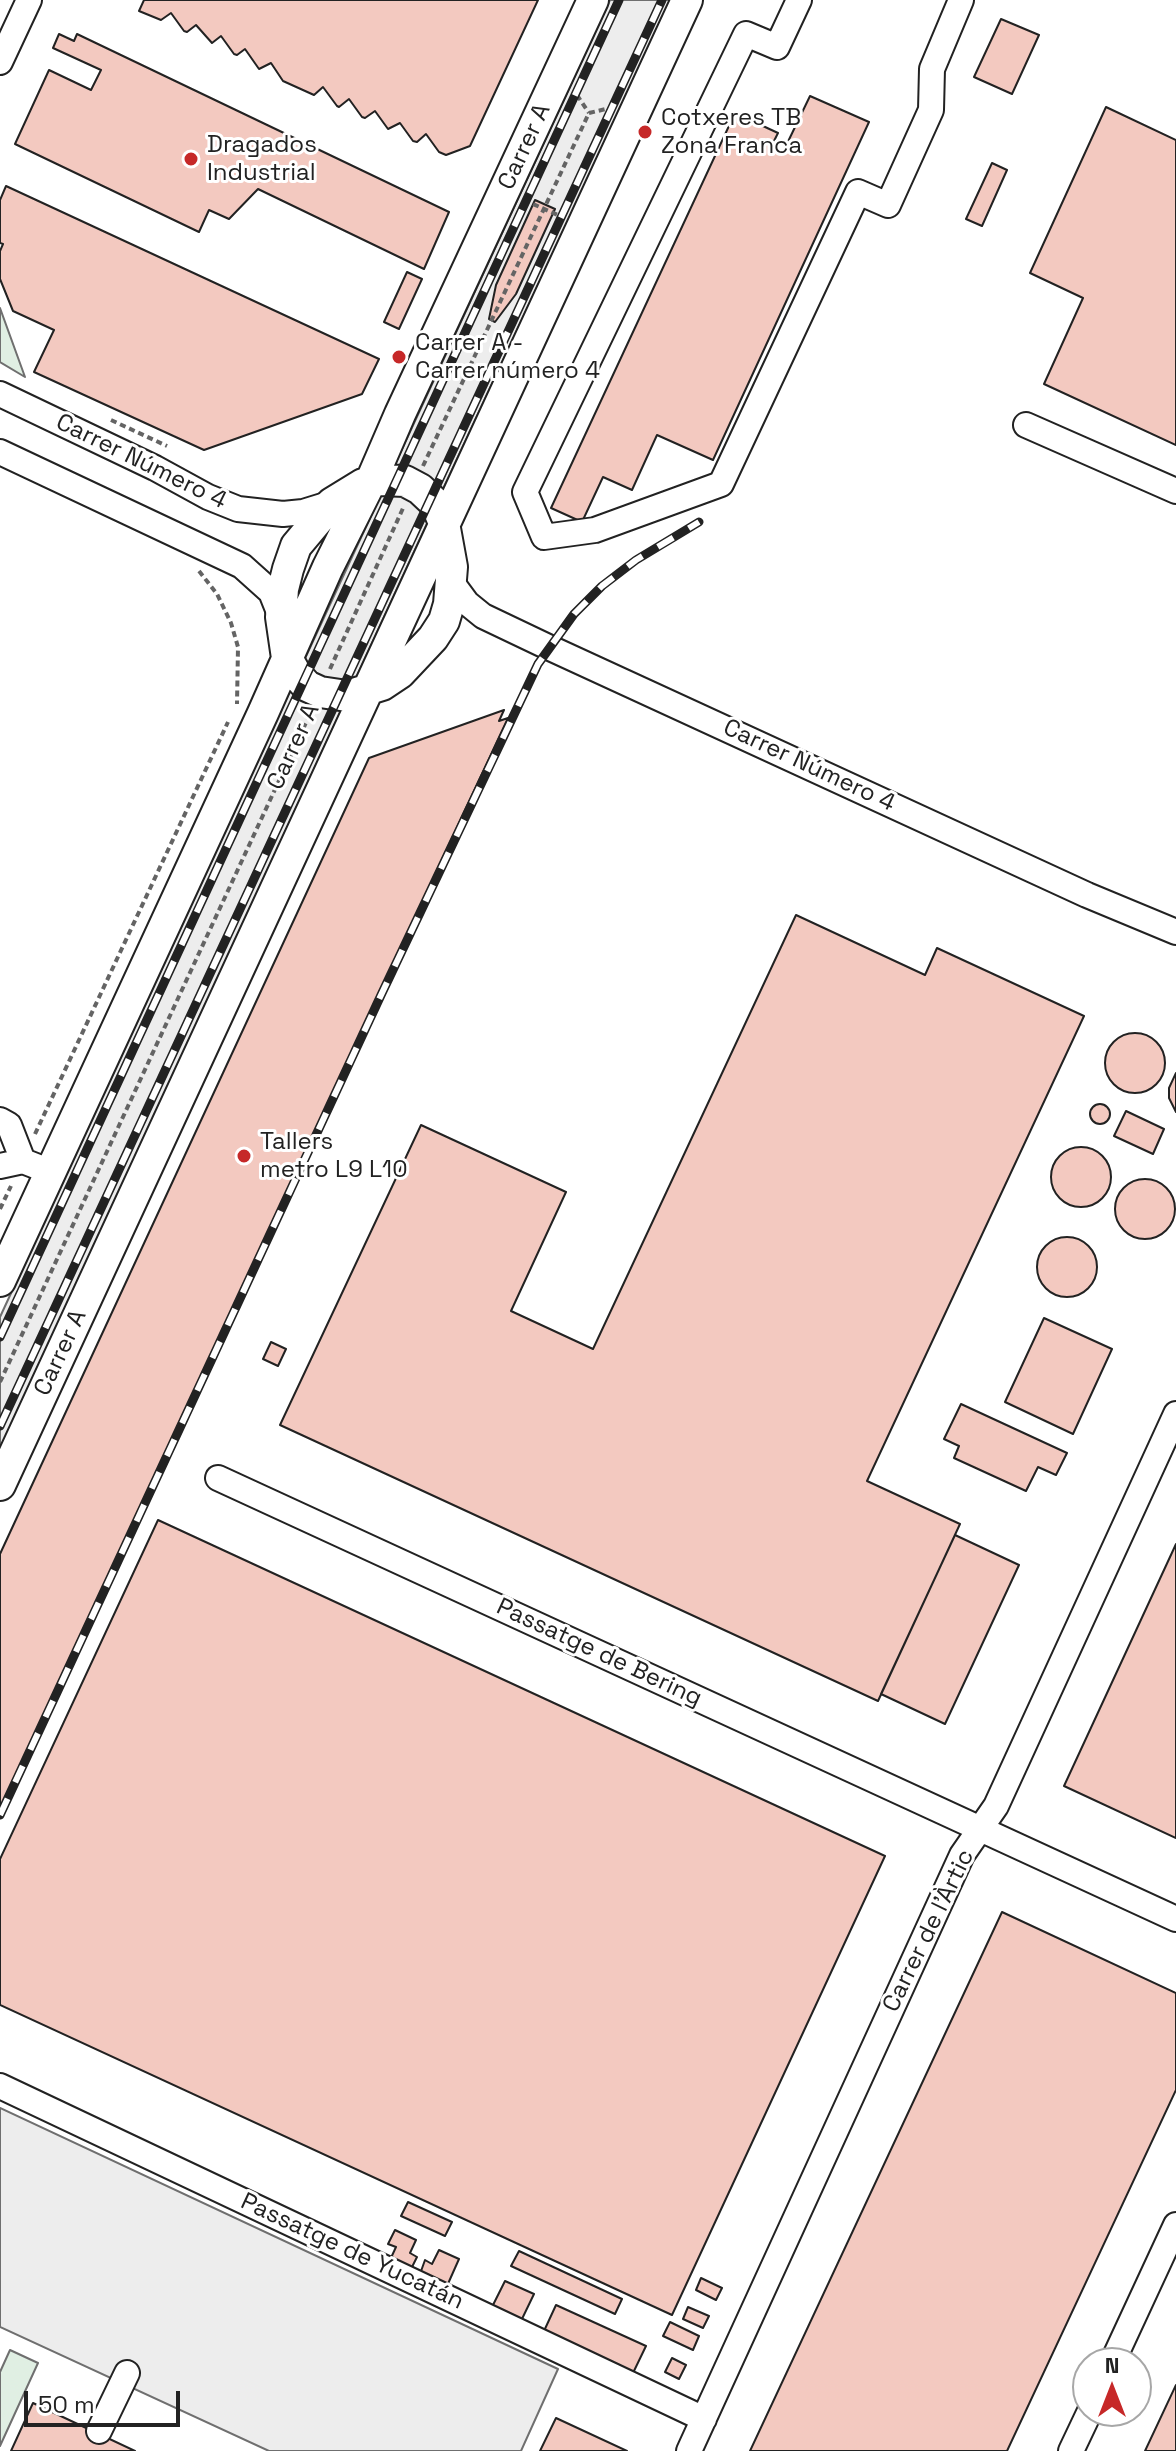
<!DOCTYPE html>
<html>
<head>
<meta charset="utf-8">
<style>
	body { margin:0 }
	#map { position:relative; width:1176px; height:2451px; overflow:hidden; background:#fff; font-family:"Space Grotesk",sans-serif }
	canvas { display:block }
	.north { position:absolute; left:1072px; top:2347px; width:80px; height:80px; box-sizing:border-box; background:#fff; border:2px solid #a7a7a7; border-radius:50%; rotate:0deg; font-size:22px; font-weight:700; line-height:32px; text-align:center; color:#222 }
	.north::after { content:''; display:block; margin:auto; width:28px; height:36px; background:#c62828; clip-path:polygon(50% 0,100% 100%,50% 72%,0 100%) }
	.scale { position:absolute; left:24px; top:2391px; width:156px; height:36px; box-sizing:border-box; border:4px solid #222; border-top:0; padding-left:10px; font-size:24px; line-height:28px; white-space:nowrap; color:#222; -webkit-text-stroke:6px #fff; paint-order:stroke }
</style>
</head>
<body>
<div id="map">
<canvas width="1176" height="2451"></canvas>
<div class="north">N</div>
<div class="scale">50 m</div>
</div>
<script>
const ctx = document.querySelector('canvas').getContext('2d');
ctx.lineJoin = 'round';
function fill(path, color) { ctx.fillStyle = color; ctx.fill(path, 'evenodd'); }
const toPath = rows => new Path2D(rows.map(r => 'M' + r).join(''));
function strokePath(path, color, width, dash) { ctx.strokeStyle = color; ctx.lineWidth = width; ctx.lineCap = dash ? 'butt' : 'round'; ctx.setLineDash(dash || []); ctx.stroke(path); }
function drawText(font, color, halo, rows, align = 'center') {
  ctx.font = font + ' "Space Grotesk",sans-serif'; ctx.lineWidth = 6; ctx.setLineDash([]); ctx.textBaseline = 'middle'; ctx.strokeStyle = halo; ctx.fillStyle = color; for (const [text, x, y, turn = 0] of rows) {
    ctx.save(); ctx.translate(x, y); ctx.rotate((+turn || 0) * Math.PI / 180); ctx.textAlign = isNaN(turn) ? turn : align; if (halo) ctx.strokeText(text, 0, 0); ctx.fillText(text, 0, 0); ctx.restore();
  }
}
const green = toPath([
	[0,308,25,377,0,362,0,308],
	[10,2350,38,2363,0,2446,0,2372,10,2350]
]);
fill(green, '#e0efe3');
strokePath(green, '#6f6f6f', 2);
const parking = toPath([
	[610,0,671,0,436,504,0,1452,0,1317,610,0],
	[0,2108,558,2369,521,2451,269,2451,0,2327,0,2108]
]);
fill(parking, '#ededed');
strokePath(parking, '#6f6f6f', 2);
const building = toPath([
	[144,0,538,0,470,146,446,155,439,152,426,134,417,142,413,141,400,123,388,129,375,111,365,118,362,117,349,99,339,107,337,106,323,87,314,95,283,81,271,63,259,69,245,49,237,55,234,54,221,36,212,43,196,25,187,32,184,31,171,13,161,20,139,11,144,0],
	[1001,19,1039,35,1012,94,974,77,1001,19],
	[59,34,74,41,77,34,449,212,424,269,258,189,229,219,209,210,199,232,15,144,49,70,91,90,101,70,53,48,59,34],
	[810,96,869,122,713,460,657,435,632,490,603,477,582,522,551,508,735,113,778,133,771,147,783,152,810,96],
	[1106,107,1176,140,1176,445,1044,384,1083,298,1030,273,1106,107],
	[992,163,1007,170,982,226,966,219,992,163],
	[6,186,379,359,362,394,204,450,34,372,54,330,13,311,0,279,0,251,3,244,0,243,0,200,6,186],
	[535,200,555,209,516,294,495,322,489,319,496,285,535,200],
	[407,272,422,279,399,329,384,322,407,272],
	[504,710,499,721,508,718,0,1809,0,1554,369,758,504,710],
	[796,915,925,975,937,948,1084,1016,867,1481,960,1524,878,1701,280,1425,421,1125,566,1192,511,1311,593,1349,796,915],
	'1105 1063a30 30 0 1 1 60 0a30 30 0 1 1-60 0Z',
	[1176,1073,1176,1112,1169,1098,1169,1088,1176,1073],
	'1090 1114a10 10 0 1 1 20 0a10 10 0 1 1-20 0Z',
	[1126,1111,1164,1129,1153,1154,1114,1136,1126,1111],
	'1051 1177a30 30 0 1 1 60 0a30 30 0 1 1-60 0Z',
	'1115 1209a30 30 0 1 1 60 0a30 30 0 1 1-60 0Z',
	'1037 1267a30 30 0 1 1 60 0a30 30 0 1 1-60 0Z',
	[1044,1318,1112,1349,1073,1434,1005,1402,1044,1318],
	[271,1342,286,1349,278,1366,263,1359,271,1342],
	[961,1404,1067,1453,1056,1475,1038,1467,1026,1491,954,1458,959,1446,944,1439,961,1404],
	[158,1520,885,1856,672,2315,0,2005,0,1859,158,1520],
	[955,1535,1019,1565,945,1724,881,1694,955,1535],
	[1176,1544,1176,1838,1064,1786,1176,1544],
	[1002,1912,1176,1993,1176,2090,1007,2451,750,2451,1002,1912],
	[408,2202,452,2222,445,2236,401,2216,408,2202],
	[395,2230,416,2240,410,2253,417,2257,411,2269,390,2260,396,2247,388,2244,395,2230],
	[439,2250,459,2259,447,2286,420,2274,425,2260,432,2264,439,2250],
	[519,2251,622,2299,615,2314,511,2266,519,2251],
	[701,2278,722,2288,716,2300,696,2290,701,2278],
	[505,2281,534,2294,521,2321,492,2307,505,2281],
	[556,2305,646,2346,633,2373,544,2331,556,2305],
	[688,2307,709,2316,703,2328,683,2319,688,2307],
	[670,2322,699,2336,693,2350,663,2336,670,2322],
	[672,2358,686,2365,679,2379,665,2372,672,2358],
	[1176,2385,1176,2451,1145,2451,1176,2385],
	[33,2403,135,2451,11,2451,33,2403],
	[556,2418,627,2451,540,2451,556,2418]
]);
fill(building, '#f3c9c0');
strokePath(building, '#222', 2);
const minor = toPath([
	[799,0,777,47,746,34,525,492,544,537,595,530,721,484,858,192,888,205,931,110,932,69,961,0],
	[0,62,29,0],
	[0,394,155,468,208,497,238,509,283,514,303,512,332,503],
	[1026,425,1176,491],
	[0,452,242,566,271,592,281,617],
	[453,584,467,603,483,616,548,647,1087,895,1176,932],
	[0,1120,9,1125,23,1161],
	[0,1166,23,1161,51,1172],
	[218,1478,1176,1919],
	[0,2086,704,2419],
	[1112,2363,1176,2225],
	[99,2431,127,2373],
	[689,2451,962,1855,996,1806,1176,1414],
	[1071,2451,1090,2411]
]);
const major = toPath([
	[380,480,405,481,420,489,436,504,444,523,452,567,449,604,444,621,433,638,400,673,382,685,347,696,320,692,307,686,296,674,287,658,281,617,283,589,288,569,296,546,332,503,363,484,380,480],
	[0,1281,263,713,328,567,371,481,400,414,593,0],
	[0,1485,687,0]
]);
strokePath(minor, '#222', 28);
strokePath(major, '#222', 34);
strokePath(toPath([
	[577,95,589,113],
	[589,113,610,108],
	[524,200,560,216],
	[111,420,167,446],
	[423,466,589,113],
	[199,571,217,594,231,623,238,647,237,704],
	[330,669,404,506],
	[35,1134,228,722],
	[0,1209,11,1186],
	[0,1382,310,714]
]), '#646464', 4, [6, 4]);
strokePath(minor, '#fff', 24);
strokePath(major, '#fff', 30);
const rail = toPath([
	[0,1337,619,0],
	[0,1426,662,0],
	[0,1815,382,993,538,664,574,614,602,586,636,560,699,522]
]);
strokePath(rail, '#222', 9);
strokePath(rail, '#fff', 6, [18]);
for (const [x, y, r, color] of [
	[645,132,8,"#c62828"],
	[191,159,8,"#c62828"],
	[399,357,8,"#c62828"],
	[244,1156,8,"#c62828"]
]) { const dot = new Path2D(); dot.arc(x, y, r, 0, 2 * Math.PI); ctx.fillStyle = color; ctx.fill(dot); strokePath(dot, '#fff', 3); }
drawText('24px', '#222', '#fff', [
	["Cotxeres TB",661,118],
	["Zona Franca",661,146],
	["Dragados",207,145],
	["Industrial",207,173],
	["Carrer A -",415,343],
	["Carrer número 4",415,371],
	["Tallers",260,1142],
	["metro L9 L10",260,1170]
], 'left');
drawText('24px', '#222', '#fff', [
	["Carrer A",525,147,-65],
	["Carrer Número 4",141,462,26],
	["Carrer A",294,747,-65],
	["Carrer Número 4",809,766,25],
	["Carrer A",61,1353,-65],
	["Passatge de Bering",599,1653,25],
	["Carrer de l'Àrtic",929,1931,-64],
	["Passatge de Yucatán",352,2252,25]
]);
</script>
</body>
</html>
